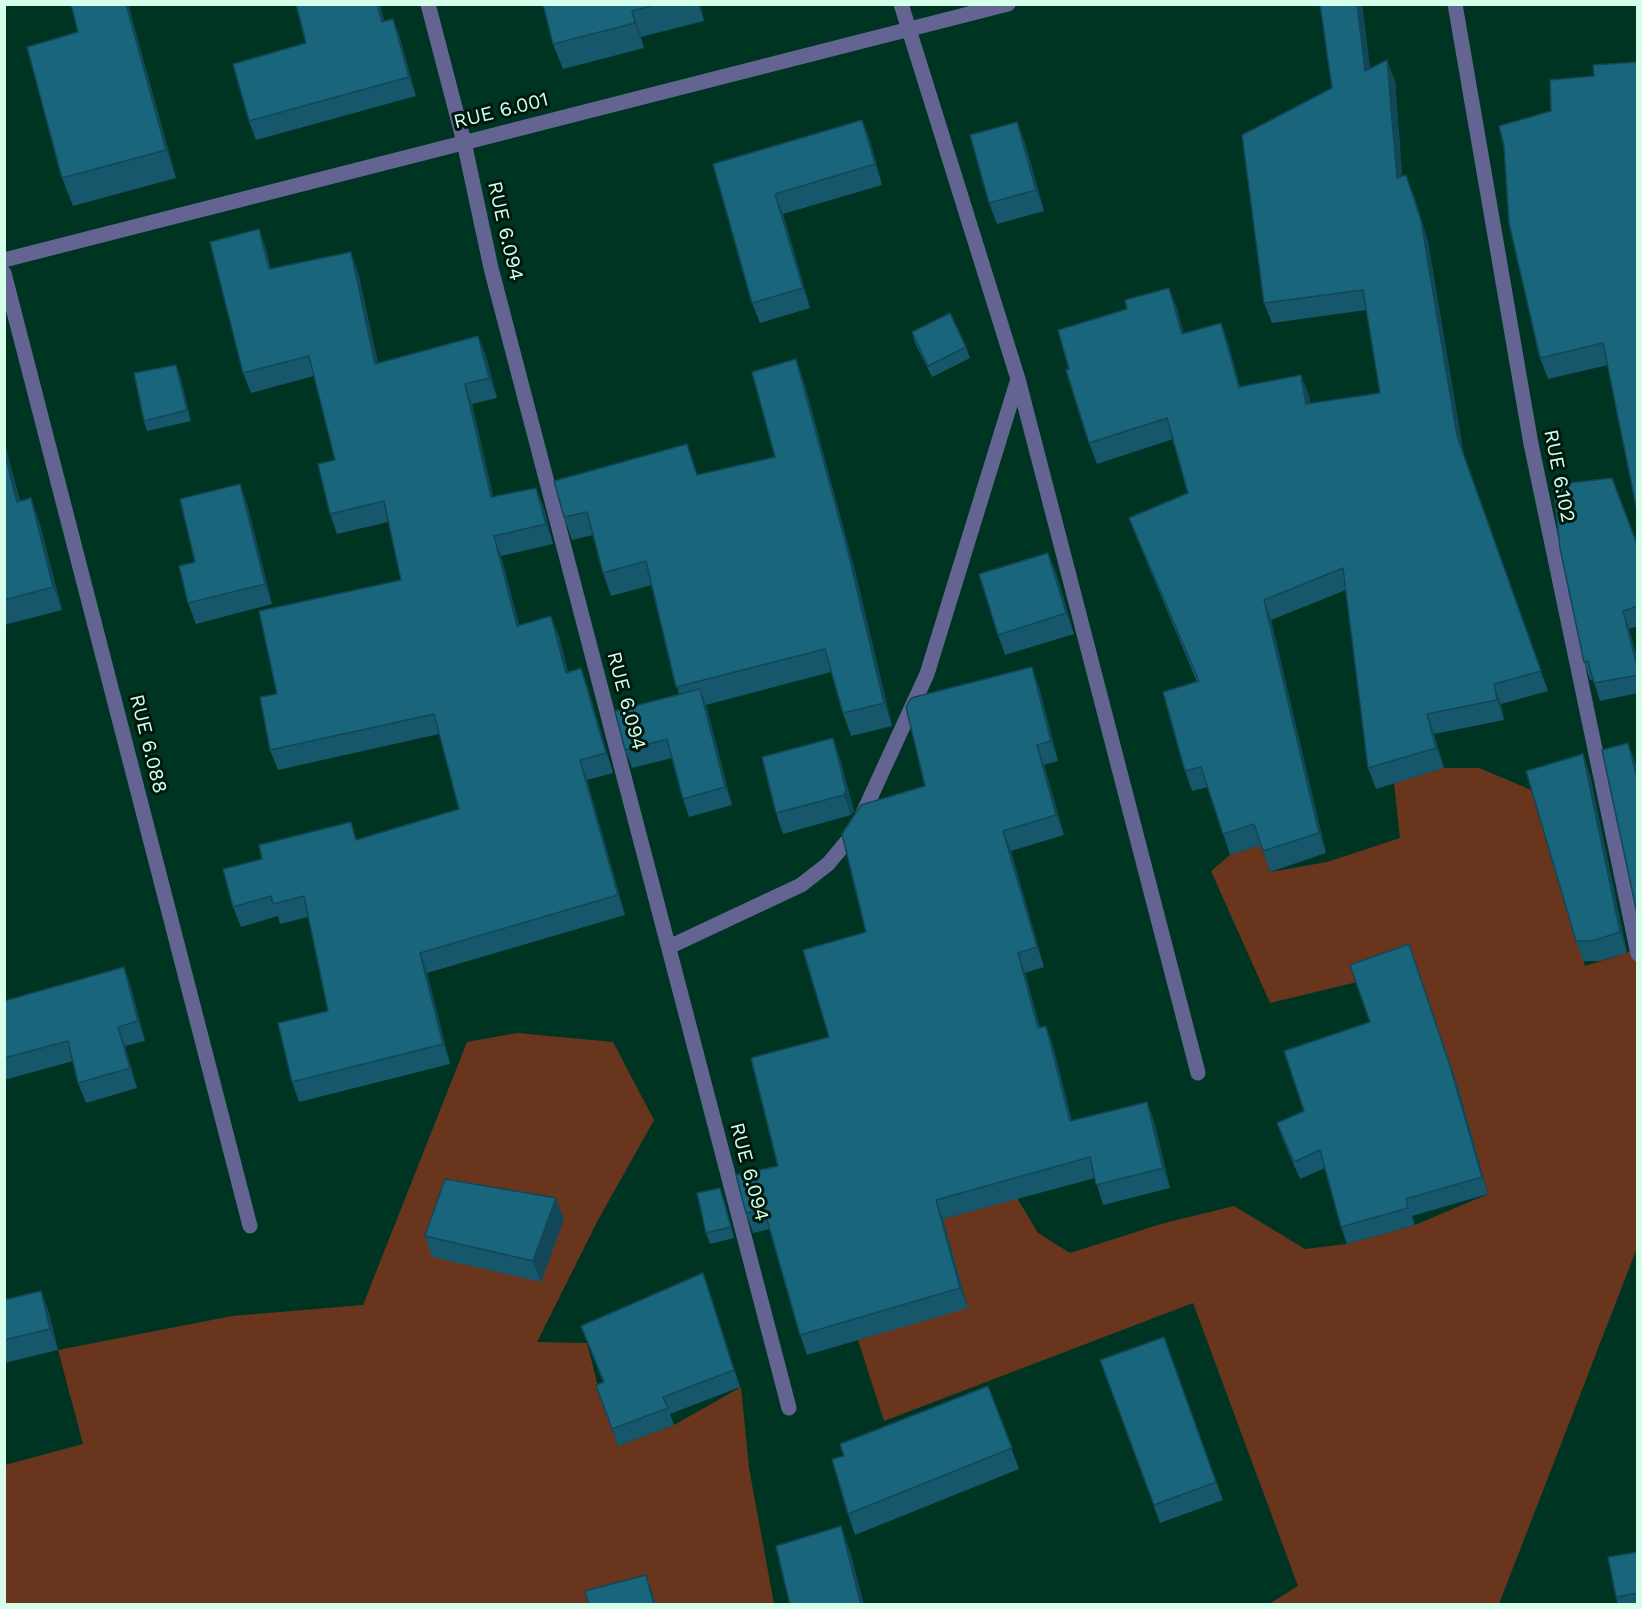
<!DOCTYPE html>
<html>
<head>
<meta charset="utf-8">
<style>
	body { margin:0 }
	#map { position:relative; width:1642px; height:1609px; overflow:hidden; background:#003422; font-family:"Work Sans",sans-serif }
	canvas { display:block }
	.frame { position:absolute; inset:0; border:6px solid #d5ffea; pointer-events:none }
</style>
</head>
<body>
<div id="map">
<canvas width="1642" height="1609"></canvas>
<div class="frame"></div>
</div>
<script>
const ctx = document.querySelector('canvas').getContext('2d');
ctx.lineJoin = 'round';
function fill(path, color) { ctx.fillStyle = color; ctx.fill(path, 'evenodd'); }
const toPath = rows => new Path2D(rows.map(r => 'M' + r).join(''));
function strokePath(path, color, width, dash) { ctx.strokeStyle = color; ctx.lineWidth = width; ctx.lineCap = dash ? 'butt' : 'round'; ctx.setLineDash(dash || []); ctx.stroke(path); }
function drawText(font, color, halo, rows, align = 'center') {
  ctx.font = font + ' "Work Sans",sans-serif'; ctx.lineWidth = 6; ctx.setLineDash([]); ctx.textBaseline = 'middle'; ctx.strokeStyle = halo; ctx.fillStyle = color; for (const [text, x, y, turn = 0] of rows) {
    ctx.save(); ctx.translate(x, y); ctx.rotate((+turn || 0) * Math.PI / 180); ctx.textAlign = isNaN(turn) ? turn : align; if (halo) ctx.strokeText(text, 0, 0); ctx.fillText(text, 0, 0); ctx.restore();
  }
}
fill(toPath([
	[1444,768,1479,768,1534,791,1585,966,1627,953,1637,944,1637,1248,1499,1604,1269,1604,1298,1586,1193,1303,884,1421,858,1340,830,1316,893,1233,1017,1198,1038,1233,1070,1253,1161,1224,1234,1206,1305,1249,1347,1244,1415,1225,1488,1194,1461,1099,1415,962,1357,982,1270,1003,1211,871,1230,855,1261,845,1270,872,1327,862,1400,838,1394,783],
	[517,1033,613,1042,654,1120,598,1220,537,1342,587,1343,602,1402,618,1446,674,1425,741,1387,749,1468,774,1604,5,1604,5,1465,83,1444,58,1350,232,1316,363,1305,467,1042]
]), '#6a351d');
strokePath(toPath([
	[428,4,464,142,491,268,789,1408],
	[901,4,1018,379,1198,1073],
	[1455,4,1531,444,1638,954],
	[4,260,1008,4],
	[4,273,250,1226],
	[669,947,801,885,828,864,854,833,927,674,1018,379]
]), '#646492', 15);
fill(toPath([
	[128,4,176,178,73,206,62,178,78,32],
	[296,4,380,4,384,21,393,19,400,38,416,96,256,140,249,121,306,43],
	[543,4,700,4,704,21,641,37,644,48,563,69,553,44],
	[1320,4,1362,4,1370,69,1395,80,1402,176,1414,195,1428,242,1464,456,1548,691,1501,704,1504,720,1434,734,1444,768,1376,789,1368,768,1346,590,1271,620,1326,853,1270,872,1261,845,1230,855,1208,787,1192,791,1185,771,1197,682,1137,539,1129,518,1188,493,1173,439,1097,464,1089,443,1069,369,1177,308,1183,333,1221,323,1228,343,1240,387,1309,395,1310,404,1380,393,1366,310,1272,323,1264,303,1332,88],
	[1638,62,1638,510,1608,365,1548,379,1540,358,1551,111,1594,76],
	[862,120,870,141,882,185,783,214,810,308,760,323,752,303,713,164],
	[1017,122,1025,143,1044,211,997,224,989,203],
	[259,229,266,249,271,269,358,272,378,363,478,336,486,356,497,398,472,404,493,497,536,488,544,508,553,544,501,556,519,625,559,636,568,672,581,668,588,688,613,773,587,780,625,915,427,973,450,1064,299,1102,292,1082,328,1011,308,917,280,924,278,916,241,927,233,907,358,839,459,809,439,734,278,770,270,750,277,694,401,580,388,522,337,534,330,514,335,460,314,376,251,393,243,373],
	[912,332,966,347,970,358,932,377,915,343],
	[180,375,191,421,147,431,144,421],
	[804,382,855,571,892,726,851,736,843,713,831,672,706,705,732,805,689,817,683,799,672,758,632,768,625,750,679,694,652,585,611,596,603,573,593,535,572,540,564,517,698,475,775,457],
	[4,441,20,501,39,521,62,610,4,625],
	[240,484,247,504,272,604,196,624,188,603],
	[1638,547,1638,626,1629,629,1638,661,1638,693,1600,701,1593,679,1590,680,1584,662],
	[1048,553,1056,573,1074,634,1005,655,998,635],
	[1039,687,1058,761,1044,765,1064,835,1011,851,1044,967,1025,973,1040,1028,1046,1026,1053,1046,1072,1121,1147,1102,1154,1121,1170,1188,1103,1205,1095,1178,943,1219,968,1308,807,1355,800,1335,770,1229,753,1233,746,1213,778,1166,829,1037,866,932,925,786],
	[833,738,840,759,854,811,851,815,783,834,776,813],
	[1590,775,1627,953,1600,961,1583,961,1576,941],
	[131,987,145,1041,125,1046,137,1088,86,1103,78,1083,73,1061,4,1080,4,1001],
	[1457,1083,1488,1194,1412,1216,1415,1225,1347,1244,1341,1227,1325,1168,1300,1179,1283,1140,1277,1123],
	[720,1188,724,1199,734,1238,710,1244,706,1233],
	[564,1219,541,1282,432,1257,425,1236],
	[709,1290,740,1387,670,1414,674,1425,618,1446,596,1385,603,1382,581,1326],
	[4,1300,49,1312,58,1350,4,1363],
	[1164,1337,1223,1500,1160,1523,1100,1360],
	[988,1386,1019,1469,855,1535,848,1514],
	[1638,1552,1638,1605,1618,1605,1616,1597]
]), '#16576b');
fill(toPath([
	[126,4,128,4,176,178,166,150],
	[377,4,380,4,389,41,382,22],
	[698,4,700,4,704,21],
	[1357,4,1362,4,1373,91,1365,71],
	[632,11,641,37,644,48,635,23],
	[393,19,400,38,416,96,409,77],
	[1387,60,1395,80,1404,198,1397,178],
	[862,120,870,141,882,185,875,164],
	[1017,122,1025,143,1044,211,1036,190],
	[1406,175,1428,242,1464,456,1548,691,1457,436],
	[775,194,783,214,810,308,803,288],
	[259,229,266,249,276,289,269,269],
	[351,252,358,272,382,384,375,364],
	[1169,288,1177,308,1189,354,1182,334],
	[1221,323,1228,343,1246,407,1239,387],
	[478,336,486,356,497,398,489,378],
	[796,359,804,382,855,571,892,726,884,703],
	[176,365,180,375,191,421,187,410],
	[1301,375,1309,395,1314,424,1306,404],
	[465,384,472,404,498,517,491,497],
	[4,441,25,525,17,502,4,451],
	[240,484,247,504,272,604,265,584],
	[536,488,544,508,553,544,546,524],
	[31,498,39,521,62,610,53,587],
	[494,536,501,556,525,646,517,626],
	[1048,553,1056,573,1074,634,1066,613],
	[1264,600,1271,620,1326,853,1319,833],
	[1623,611,1629,629,1638,661,1638,670],
	[551,616,559,636,573,693,566,673],
	[1032,667,1039,687,1058,761,1051,741],
	[581,668,588,688,613,773,606,753],
	[1494,684,1501,704,1504,720,1497,700],
	[700,689,706,706,732,805,725,787],
	[1427,714,1434,734,1444,768,1436,748],
	[833,738,840,759,854,811,851,815,844,795],
	[1628,743,1635,761,1638,773,1638,782],
	[1037,745,1044,765,1064,835,1056,815],
	[1583,754,1590,775,1627,953,1620,932],
	[580,760,587,780,625,915,618,895],
	[1003,831,1011,851,1044,967,1037,947],
	[420,953,427,973,450,1064,443,1044],
	[1018,953,1025,973,1046,1048,1038,1028],
	[1415,961,1457,1083,1488,1194,1482,1177],
	[124,967,131,987,145,1041,138,1021],
	[1046,1026,1053,1046,1077,1141,1070,1121],
	[118,1027,125,1046,137,1088,130,1068],
	[1147,1102,1154,1121,1170,1188,1163,1168],
	[556,1198,564,1219,541,1282,533,1261],
	[936,1200,943,1219,968,1308,960,1288],
	[703,1273,709,1290,740,1387,734,1370],
	[41,1291,49,1312,58,1350,50,1329],
	[841,1526,851,1554,864,1605,861,1605],
	[646,1575,652,1591,656,1605,654,1605]
]), '#124757');
const building = toPath([
	[71,4,126,4,166,150,62,178,27,47,78,32,71,4],
	[296,4,377,4,382,22,393,19,409,77,249,121,233,64,306,43,296,4],
	[543,4,659,4,632,11,635,23,553,44,543,4],
	[1320,4,1357,4,1365,71,1387,60,1397,178,1406,175,1421,221,1457,436,1541,671,1494,684,1497,700,1427,714,1436,748,1368,768,1343,568,1264,600,1319,833,1263,851,1254,824,1223,834,1201,767,1185,771,1163,692,1199,681,1129,518,1188,493,1167,418,1089,443,1066,370,1069,369,1058,330,1127,309,1125,300,1169,288,1182,334,1221,323,1239,387,1301,375,1306,404,1380,393,1363,290,1264,303,1242,135,1332,88,1320,4],
	[1638,62,1638,505,1636,506,1603,343,1540,358,1509,223,1504,146,1499,126,1551,111,1550,80,1594,76,1593,65,1638,62],
	[862,120,875,164,775,194,803,288,752,303,713,164,862,120],
	[1017,122,1036,190,989,203,970,135,1017,122],
	[259,229,269,269,351,252,375,364,478,336,489,378,465,384,491,497,536,488,546,524,494,536,517,626,551,616,566,673,581,668,606,753,580,760,618,895,420,953,443,1044,292,1082,278,1023,328,1011,304,896,273,904,271,896,233,907,223,869,262,859,259,845,351,822,356,840,459,809,434,714,270,750,260,697,277,694,259,611,401,580,384,501,330,514,318,464,335,460,309,356,243,373,210,242,259,229],
	[950,313,966,347,928,366,912,332,950,313],
	[796,359,847,548,884,703,843,713,825,649,676,687,646,561,603,573,587,512,564,517,554,481,687,444,697,475,775,457,752,372,796,359],
	[176,365,187,410,144,421,134,373,176,365],
	[4,451,17,502,31,498,53,587,4,600,4,451],
	[1612,478,1638,547,1638,606,1623,611,1638,670,1638,675,1594,683,1588,661,1584,662,1560,548,1553,485,1612,478],
	[240,484,265,584,188,603,179,566,195,562,180,499,240,484],
	[1048,553,1066,613,998,635,979,574,1048,553],
	[1032,667,1051,741,1037,745,1056,815,1003,831,1037,947,1018,953,1038,1028,1046,1026,1070,1121,1147,1102,1163,1168,1096,1185,1090,1157,936,1200,960,1288,800,1335,764,1209,746,1213,736,1175,778,1166,751,1058,829,1037,803,950,866,932,842,834,861,805,925,786,906,707,911,698,1032,667],
	[700,689,725,787,683,799,667,739,625,750,615,711,700,689],
	[833,738,846,790,844,795,776,813,762,757,833,738],
	[1628,743,1638,782,1638,918,1602,750,1628,743],
	[1583,754,1620,932,1592,941,1576,941,1526,771,1583,754],
	[1409,944,1450,1066,1482,1177,1406,1199,1408,1208,1341,1227,1320,1150,1294,1162,1277,1123,1304,1111,1284,1051,1370,1022,1350,965,1409,944],
	[124,967,138,1021,118,1027,130,1068,78,1083,68,1041,4,1058,4,1001,124,967],
	[445,1179,556,1198,533,1261,425,1236,445,1179],
	[720,1188,731,1227,706,1233,697,1193,720,1188],
	[703,1273,734,1370,663,1397,668,1408,612,1429,596,1385,604,1382,581,1326,703,1273],
	[41,1291,50,1329,4,1340,4,1300,41,1291],
	[1164,1337,1216,1482,1154,1505,1100,1360,1164,1337],
	[988,1386,1012,1448,848,1514,832,1459,844,1456,840,1444,988,1386],
	[841,1526,861,1605,790,1605,776,1546,841,1526],
	[1638,1552,1638,1593,1616,1597,1608,1557,1638,1552],
	[646,1575,654,1605,589,1605,585,1591,646,1575]
]);
fill(building, '#19657c');
strokePath(building, '#124757', 1.5);
drawText('20px', '#d5ffea', '#00190e', [
	["RUE 6.001",501,111,-14],
	["RUE 6.094",505,231,77],
	["RUE 6.102",1559,476,79],
	["RUE 6.094",626,701,75],
	["RUE 6.088",148,744,76],
	["RUE 6.094",749,1172,75]
]);
</script>
</body>
</html>
